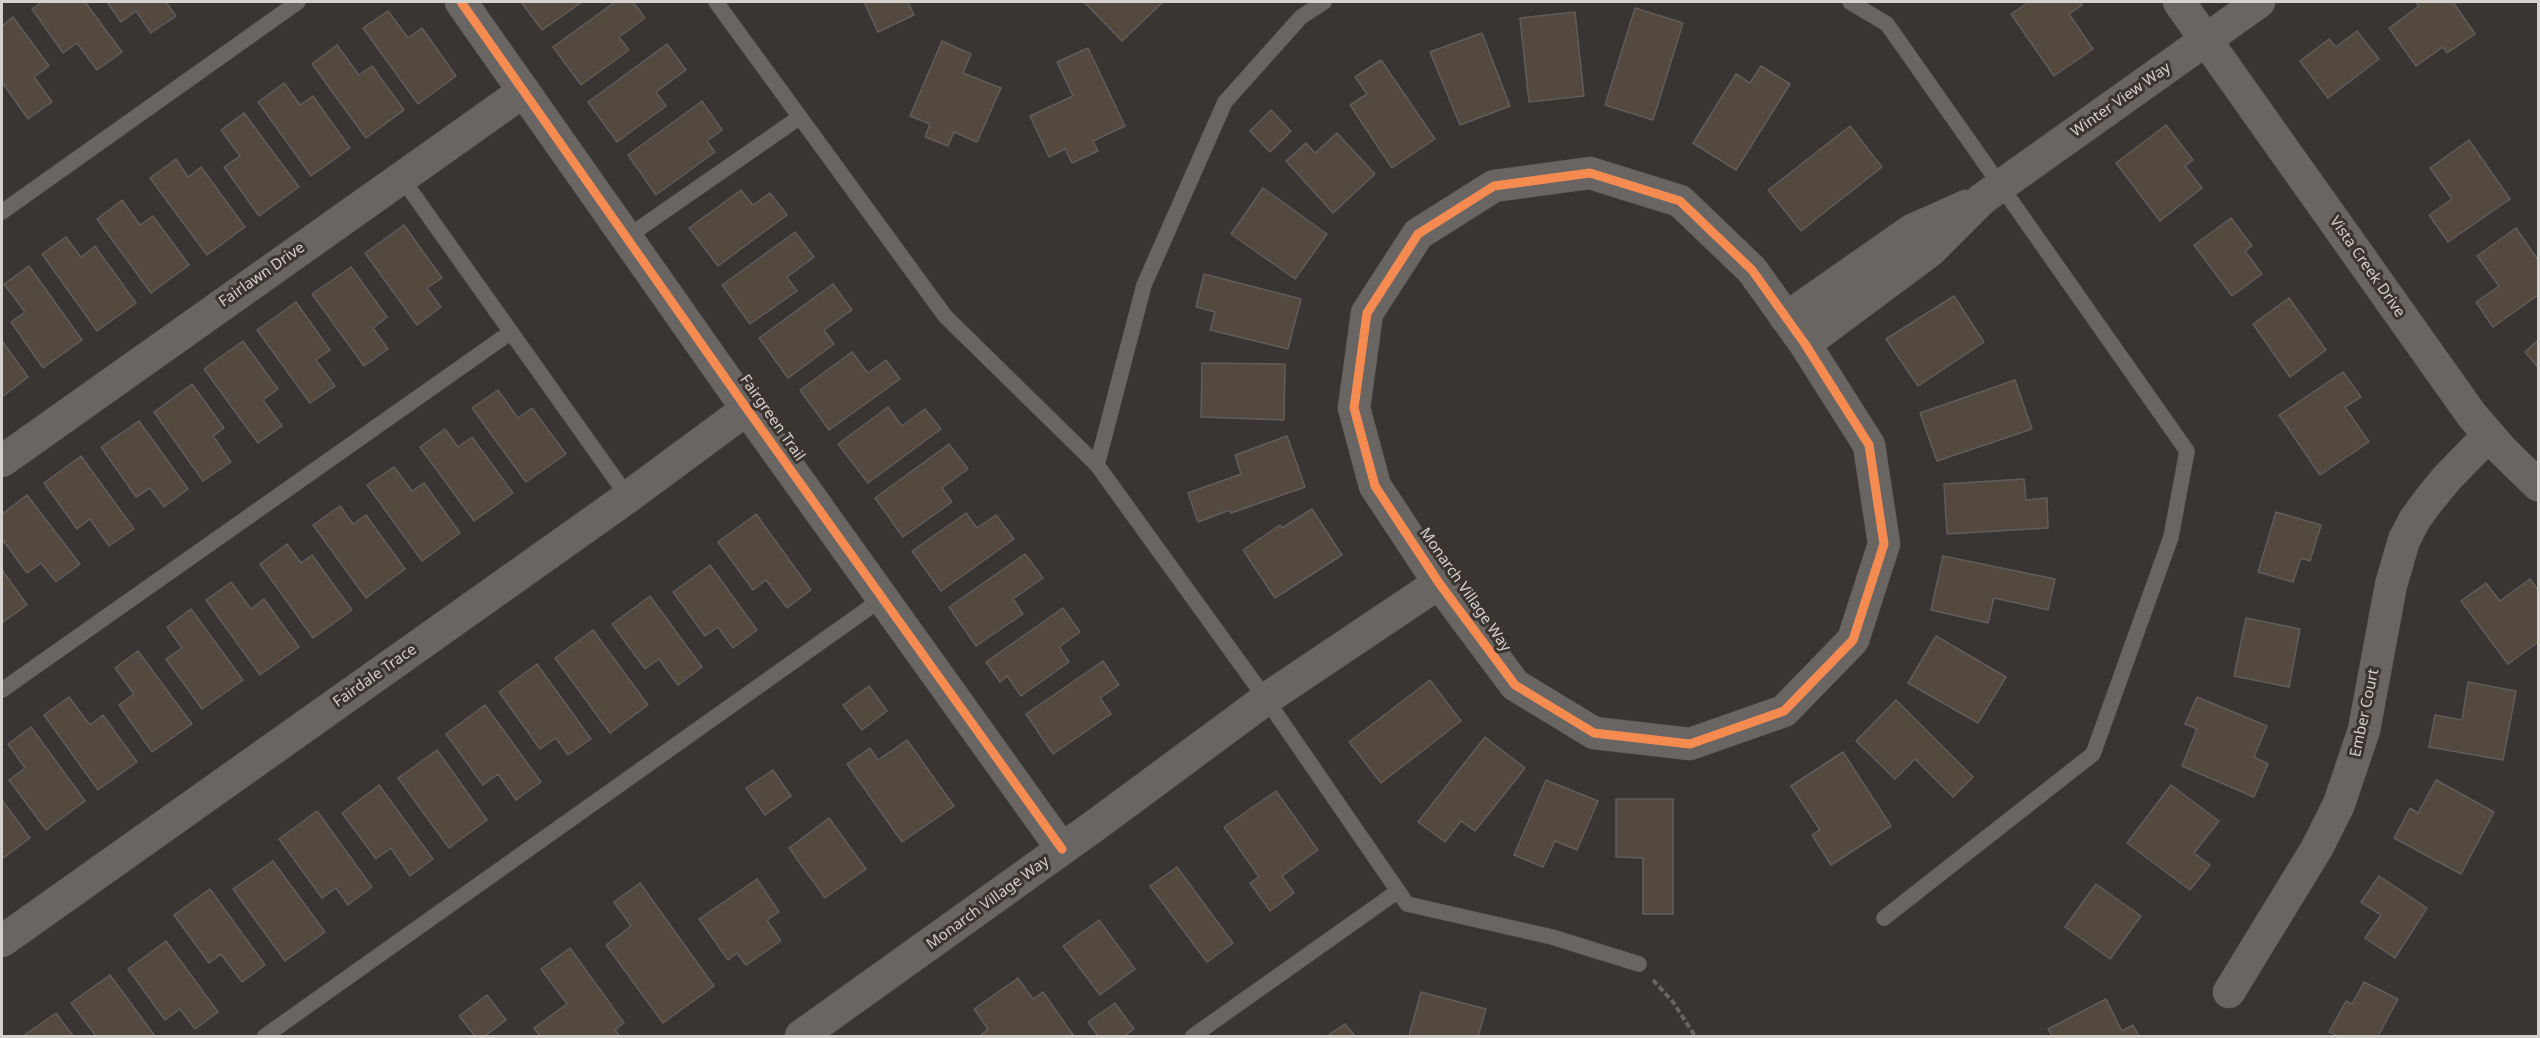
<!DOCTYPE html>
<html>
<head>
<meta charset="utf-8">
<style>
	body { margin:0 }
	#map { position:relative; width:2540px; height:1038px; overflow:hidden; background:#383532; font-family:"Noto Sans",sans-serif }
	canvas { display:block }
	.frame { position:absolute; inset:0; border:3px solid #d5d1cd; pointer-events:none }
</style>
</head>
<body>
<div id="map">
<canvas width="2540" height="1038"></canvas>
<div class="frame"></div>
</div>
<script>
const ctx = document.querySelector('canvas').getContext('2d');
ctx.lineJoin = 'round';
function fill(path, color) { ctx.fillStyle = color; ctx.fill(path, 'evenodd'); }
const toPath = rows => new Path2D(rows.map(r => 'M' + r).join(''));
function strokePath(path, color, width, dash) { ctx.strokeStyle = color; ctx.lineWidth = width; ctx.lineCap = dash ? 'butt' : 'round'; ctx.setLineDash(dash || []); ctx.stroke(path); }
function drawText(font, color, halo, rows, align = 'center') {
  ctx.font = font + ' "Noto Sans",sans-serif'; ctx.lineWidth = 6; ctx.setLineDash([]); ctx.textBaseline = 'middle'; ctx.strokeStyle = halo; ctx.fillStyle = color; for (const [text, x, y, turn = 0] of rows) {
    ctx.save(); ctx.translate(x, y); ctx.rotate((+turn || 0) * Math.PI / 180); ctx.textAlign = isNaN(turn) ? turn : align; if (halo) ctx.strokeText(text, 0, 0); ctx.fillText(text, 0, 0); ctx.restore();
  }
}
const building = toPath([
	[42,2,85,2,122,52,97,70,77,43,63,53,32,9,42,2],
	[107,2,166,2,176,16,151,33,136,11,121,22,107,2],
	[521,2,582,2,542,30,521,2],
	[615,2,633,2,645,18,619,37,629,50,581,85,553,47,615,2],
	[864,2,910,2,908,2,914,15,878,32,864,2],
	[1084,2,1163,2,1122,41,1084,2],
	[2029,2,2080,2,2082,5,2069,14,2093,49,2054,76,2011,14,2029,2],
	[2415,2,2453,2,2475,34,2447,53,2443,47,2416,66,2389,28,2419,6,2415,2],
	[1635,8,1683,23,1653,120,1605,105,1635,8],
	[388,11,408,38,422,28,456,76,418,104,363,28,388,11],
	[1575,12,1584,96,1529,102,1520,18,1575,12],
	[13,17,49,66,34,77,52,102,28,119,2,82,2,26,13,17],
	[2357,31,2379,59,2328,98,2300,61,2329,39,2336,47,2357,31],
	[1482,33,1510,106,1460,125,1430,52,1482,33],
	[942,41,971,54,963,73,1001,88,977,142,954,132,948,146,925,137,930,124,910,116,942,41],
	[667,44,686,70,656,92,666,106,617,142,588,102,667,44],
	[337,45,359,75,372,66,404,110,366,138,312,64,337,45],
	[1088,48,1125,126,1093,141,1098,151,1072,163,1065,149,1049,157,1030,116,1073,96,1057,62,1088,48],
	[1381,60,1435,139,1392,168,1350,105,1367,94,1355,77,1381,60],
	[1761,66,1790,84,1736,170,1693,143,1736,74,1750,83,1761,66],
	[284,83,300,105,313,96,350,148,311,176,258,102,284,83],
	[702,101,722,130,707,141,715,152,656,195,628,155,702,101],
	[1271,110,1291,131,1270,152,1250,131,1271,110],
	[244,113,299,187,259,216,224,167,240,156,221,130,244,113],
	[2166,125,2193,160,2185,166,2202,188,2160,221,2116,163,2166,125],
	[1850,126,1882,167,1801,231,1768,190,1850,126],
	[1337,133,1375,174,1333,213,1286,161,1306,143,1315,153,1337,133],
	[2469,140,2510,199,2448,242,2429,215,2452,199,2430,168,2469,140],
	[176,159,188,177,201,167,245,227,207,255,150,178,176,159],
	[1263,188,1327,234,1295,279,1231,234,1263,188],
	[741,190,753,205,770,193,787,215,718,266,689,228,741,190],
	[122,200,140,225,153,216,189,265,151,293,97,219,122,200],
	[2231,218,2252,246,2245,251,2262,274,2232,296,2194,245,2231,218],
	[404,225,442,278,427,288,441,307,417,325,365,253,404,225],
	[2516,228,2538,260,2538,295,2493,327,2476,302,2499,286,2477,256,2516,228],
	[795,232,814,257,787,277,797,291,750,324,722,285,795,232],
	[66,237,81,257,95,246,136,303,97,331,42,254,66,237],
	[29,266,82,340,43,368,11,322,25,312,4,284,29,266],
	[351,267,387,317,373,328,388,349,364,366,312,294,351,267],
	[1204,274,1301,299,1288,349,1210,330,1215,312,1196,307,1204,274],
	[833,284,852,310,824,330,834,344,788,378,759,338,833,284],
	[1954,296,1984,342,1918,386,1886,339,1954,296],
	[2289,298,2326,350,2290,377,2253,324,2289,298],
	[296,302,330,350,316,360,335,386,310,403,257,330,296,302],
	[2538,340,2538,367,2525,352,2538,340],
	[2,341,28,377,2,397,2,341],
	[243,341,278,389,263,400,282,426,258,443,204,369,243,341],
	[852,352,868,373,886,360,900,379,829,430,800,390,852,352],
	[1202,363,1285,364,1284,420,1201,417,1202,363],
	[2343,372,2361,397,2345,407,2369,442,2320,475,2279,415,2343,372],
	[2015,380,2032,429,1937,461,1920,413,2015,380],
	[192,384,224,428,213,436,231,462,203,481,154,412,192,384],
	[498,390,518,418,532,408,566,454,526,482,472,408,498,390],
	[888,407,902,426,925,409,941,429,868,483,838,444,888,407],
	[139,421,188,489,164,507,150,488,136,497,101,447,139,421],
	[445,429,458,447,472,437,513,493,474,521,420,447,445,429],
	[1287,436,1305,487,1231,513,1230,510,1198,522,1188,493,1241,474,1235,455,1287,436],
	[949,444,968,469,942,488,952,502,903,537,875,498,949,444],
	[81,456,134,529,109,546,90,519,77,529,44,483,81,456],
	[394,467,412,491,424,483,460,533,422,561,367,485,394,467],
	[2024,479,2026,500,2047,498,2048,528,1947,534,1944,484,2024,479],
	[27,495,80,564,56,582,41,563,27,573,2,539,2,514,27,495],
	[340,506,353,524,366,515,405,569,366,598,313,525,340,506],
	[1312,509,1342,555,1275,598,1243,550,1280,525,1282,528,1312,509],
	[2276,512,2321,525,2310,561,2301,558,2293,582,2258,572,2276,512],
	[966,513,977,528,996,515,1014,539,941,591,912,551,966,513],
	[756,514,811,590,787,608,766,580,753,590,718,542,756,514],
	[287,544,301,563,312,555,352,610,313,638,260,564,287,544],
	[1025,554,1043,578,1013,599,1023,614,976,646,949,607,1025,554],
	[1943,556,2055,579,2048,610,1994,598,1988,623,1931,610,1943,556],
	[710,565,757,630,733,648,718,627,705,636,673,592,710,565],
	[2,570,27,605,3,622,2,620,2,570],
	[2530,579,2538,590,2538,642,2508,664,2461,601,2486,583,2500,601,2530,579],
	[231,582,251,609,264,599,299,647,260,675,206,600,231,582],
	[650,596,702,667,678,685,659,659,645,669,612,624,650,596],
	[1063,608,1080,632,1059,647,1069,662,1021,696,1007,676,1000,682,986,662,1063,608],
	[191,609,243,680,202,709,166,659,182,648,167,627,191,609],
	[2246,618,2300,629,2289,687,2234,676,2246,618],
	[593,630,648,705,610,733,555,658,593,630],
	[1936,636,2006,677,1978,723,1908,683,1936,636],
	[138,651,192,724,152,752,119,705,134,694,115,668,138,651],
	[1103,661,1119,685,1100,698,1111,714,1053,754,1026,714,1103,661],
	[537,664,591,739,568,755,556,738,540,749,499,692,537,664],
	[1430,680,1461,721,1381,783,1349,742,1430,680],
	[2468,682,2516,691,2503,760,2429,747,2435,715,2462,720,2468,682],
	[869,686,887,711,862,730,843,705,869,686],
	[69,697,90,725,103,715,137,762,98,790,44,715,69,697],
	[2197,697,2267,726,2254,757,2268,764,2254,797,2182,766,2197,729,2185,724,2197,697],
	[1896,700,1973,777,1953,797,1915,759,1895,779,1856,741,1896,700],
	[485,705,541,782,516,800,498,774,483,785,446,734,485,705],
	[31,727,85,801,46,830,9,780,25,768,8,744,31,727],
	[1485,737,1525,768,1475,831,1461,821,1445,842,1418,822,1485,737],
	[907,740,954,806,902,842,847,764,870,748,878,760,907,740],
	[437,750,487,820,449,848,398,778,437,750],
	[1843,752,1891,826,1831,865,1812,835,1820,830,1791,786,1843,752],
	[773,770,791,796,765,815,746,788,773,770],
	[1546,780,1598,801,1577,850,1555,841,1543,867,1514,855,1546,780],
	[2436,780,2494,812,2461,874,2394,838,2410,808,2418,813,2436,780],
	[379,785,433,859,410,876,391,848,376,859,342,813,379,785],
	[2171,785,2219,821,2194,853,2210,865,2190,890,2127,843,2171,785],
	[1276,791,1318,850,1282,876,1294,893,1270,911,1250,883,1259,877,1224,827,1276,791],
	[1616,799,1673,799,1673,914,1643,914,1643,858,1616,857,1616,799],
	[2,800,30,838,2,859,2,800],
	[317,811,372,887,348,905,336,888,322,898,279,839,317,811],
	[829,818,866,869,825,898,789,848,829,818],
	[273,861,325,932,285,961,233,889,273,861],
	[1177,867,1233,943,1207,962,1150,886,1177,867],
	[2379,876,2427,908,2395,958,2365,938,2381,915,2361,902,2379,876],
	[757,879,779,912,767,920,781,941,746,965,737,953,728,960,699,919,757,879],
	[640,883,714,986,663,1023,606,945,631,926,614,902,640,883],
	[2096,884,2141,916,2110,959,2065,927,2096,884],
	[210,889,265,965,242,982,221,954,209,963,174,915,210,889],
	[1099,920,1135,969,1100,995,1063,946,1099,920],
	[166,941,218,1012,195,1029,180,1009,165,1020,128,969,166,941],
	[570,948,624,1023,615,1030,620,1036,540,1036,534,1028,567,1004,541,969,570,948],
	[110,975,155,1036,96,1036,71,1003,110,975],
	[1018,978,1033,999,1043,992,1074,1036,980,1036,988,1029,974,1009,1018,978],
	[2364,982,2398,999,2378,1036,2338,1036,2329,1032,2346,1001,2352,1004,2364,982],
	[1421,992,1486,1009,1478,1036,1409,1036,1421,992],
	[487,995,506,1020,485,1036,475,1036,459,1016,487,995],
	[2106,999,2122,1031,2133,1025,2139,1036,2052,1036,2048,1029,2106,999],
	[1115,1003,1134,1029,1124,1036,1098,1036,1088,1022,1115,1003],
	[56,1013,73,1036,23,1036,56,1013],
	[1345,1024,1355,1036,1327,1036,1345,1024]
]);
fill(building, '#54493f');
strokePath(building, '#605d5b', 1.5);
const lane = toPath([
	[716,2,945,316,1097,465],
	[1324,2,1301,17,1225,102,1144,285,1097,465,1266,699,1407,904,1552,937,1639,964],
	[1850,2,1887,24,2187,451,2171,537,2093,754,1884,918],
	[401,177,628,497],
	[2,212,298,2],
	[627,237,800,117],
	[2,690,511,332],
	[265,1036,883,598],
	[1193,1036,1398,891]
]);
const street = toPath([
	[461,2,747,409,1062,849],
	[2179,2,2471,414,2502,450,2538,485],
	[1590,173,1680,201,1752,270,1805,344,1869,445,1884,544,1853,640,1784,711,1690,744,1594,733,1515,685,1439,583,1375,486,1354,408,1367,313,1418,234,1494,186,1590,173],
	[1786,318,1912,230,1966,206],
	[1805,344,1930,251,1982,199,2259,2],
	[2,461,524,91],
	[2,941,628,497,747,409],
	[2229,992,2317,848,2339,804,2364,730,2391,585,2404,540,2415,519,2429,500,2447,478,2489,435],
	[801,1036,1097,824,1266,699,1439,583]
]);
strokePath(lane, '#565351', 16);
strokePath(street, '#565351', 33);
strokePath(toPath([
	[1653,980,1673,1002,1695,1036]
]), '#686664', 4, [6, 3]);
strokePath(lane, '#686563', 15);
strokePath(street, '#686563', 32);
strokePath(toPath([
	[461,2,747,409,1062,849],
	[1590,173,1680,201,1752,270,1805,344,1869,445,1884,544,1853,640,1784,711,1690,744,1594,733,1515,685,1439,583,1375,486,1354,408,1367,313,1418,234,1494,186,1590,173]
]), '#f68b52', 9);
drawText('15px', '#d5d1cd', '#3b342f', [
	["Winter View Way",2121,100,-35],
	["Vista Creek Drive",2367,267,55],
	["Fairlawn Drive",262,275,-35],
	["Fairgreen Trail",772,418,55],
	["Monarch Village Way",1465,590,55],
	["Fairdale Trace",375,676,-35],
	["Ember Court",2365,713,-78],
	["Monarch Village Way",988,903,-36]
]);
</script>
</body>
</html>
